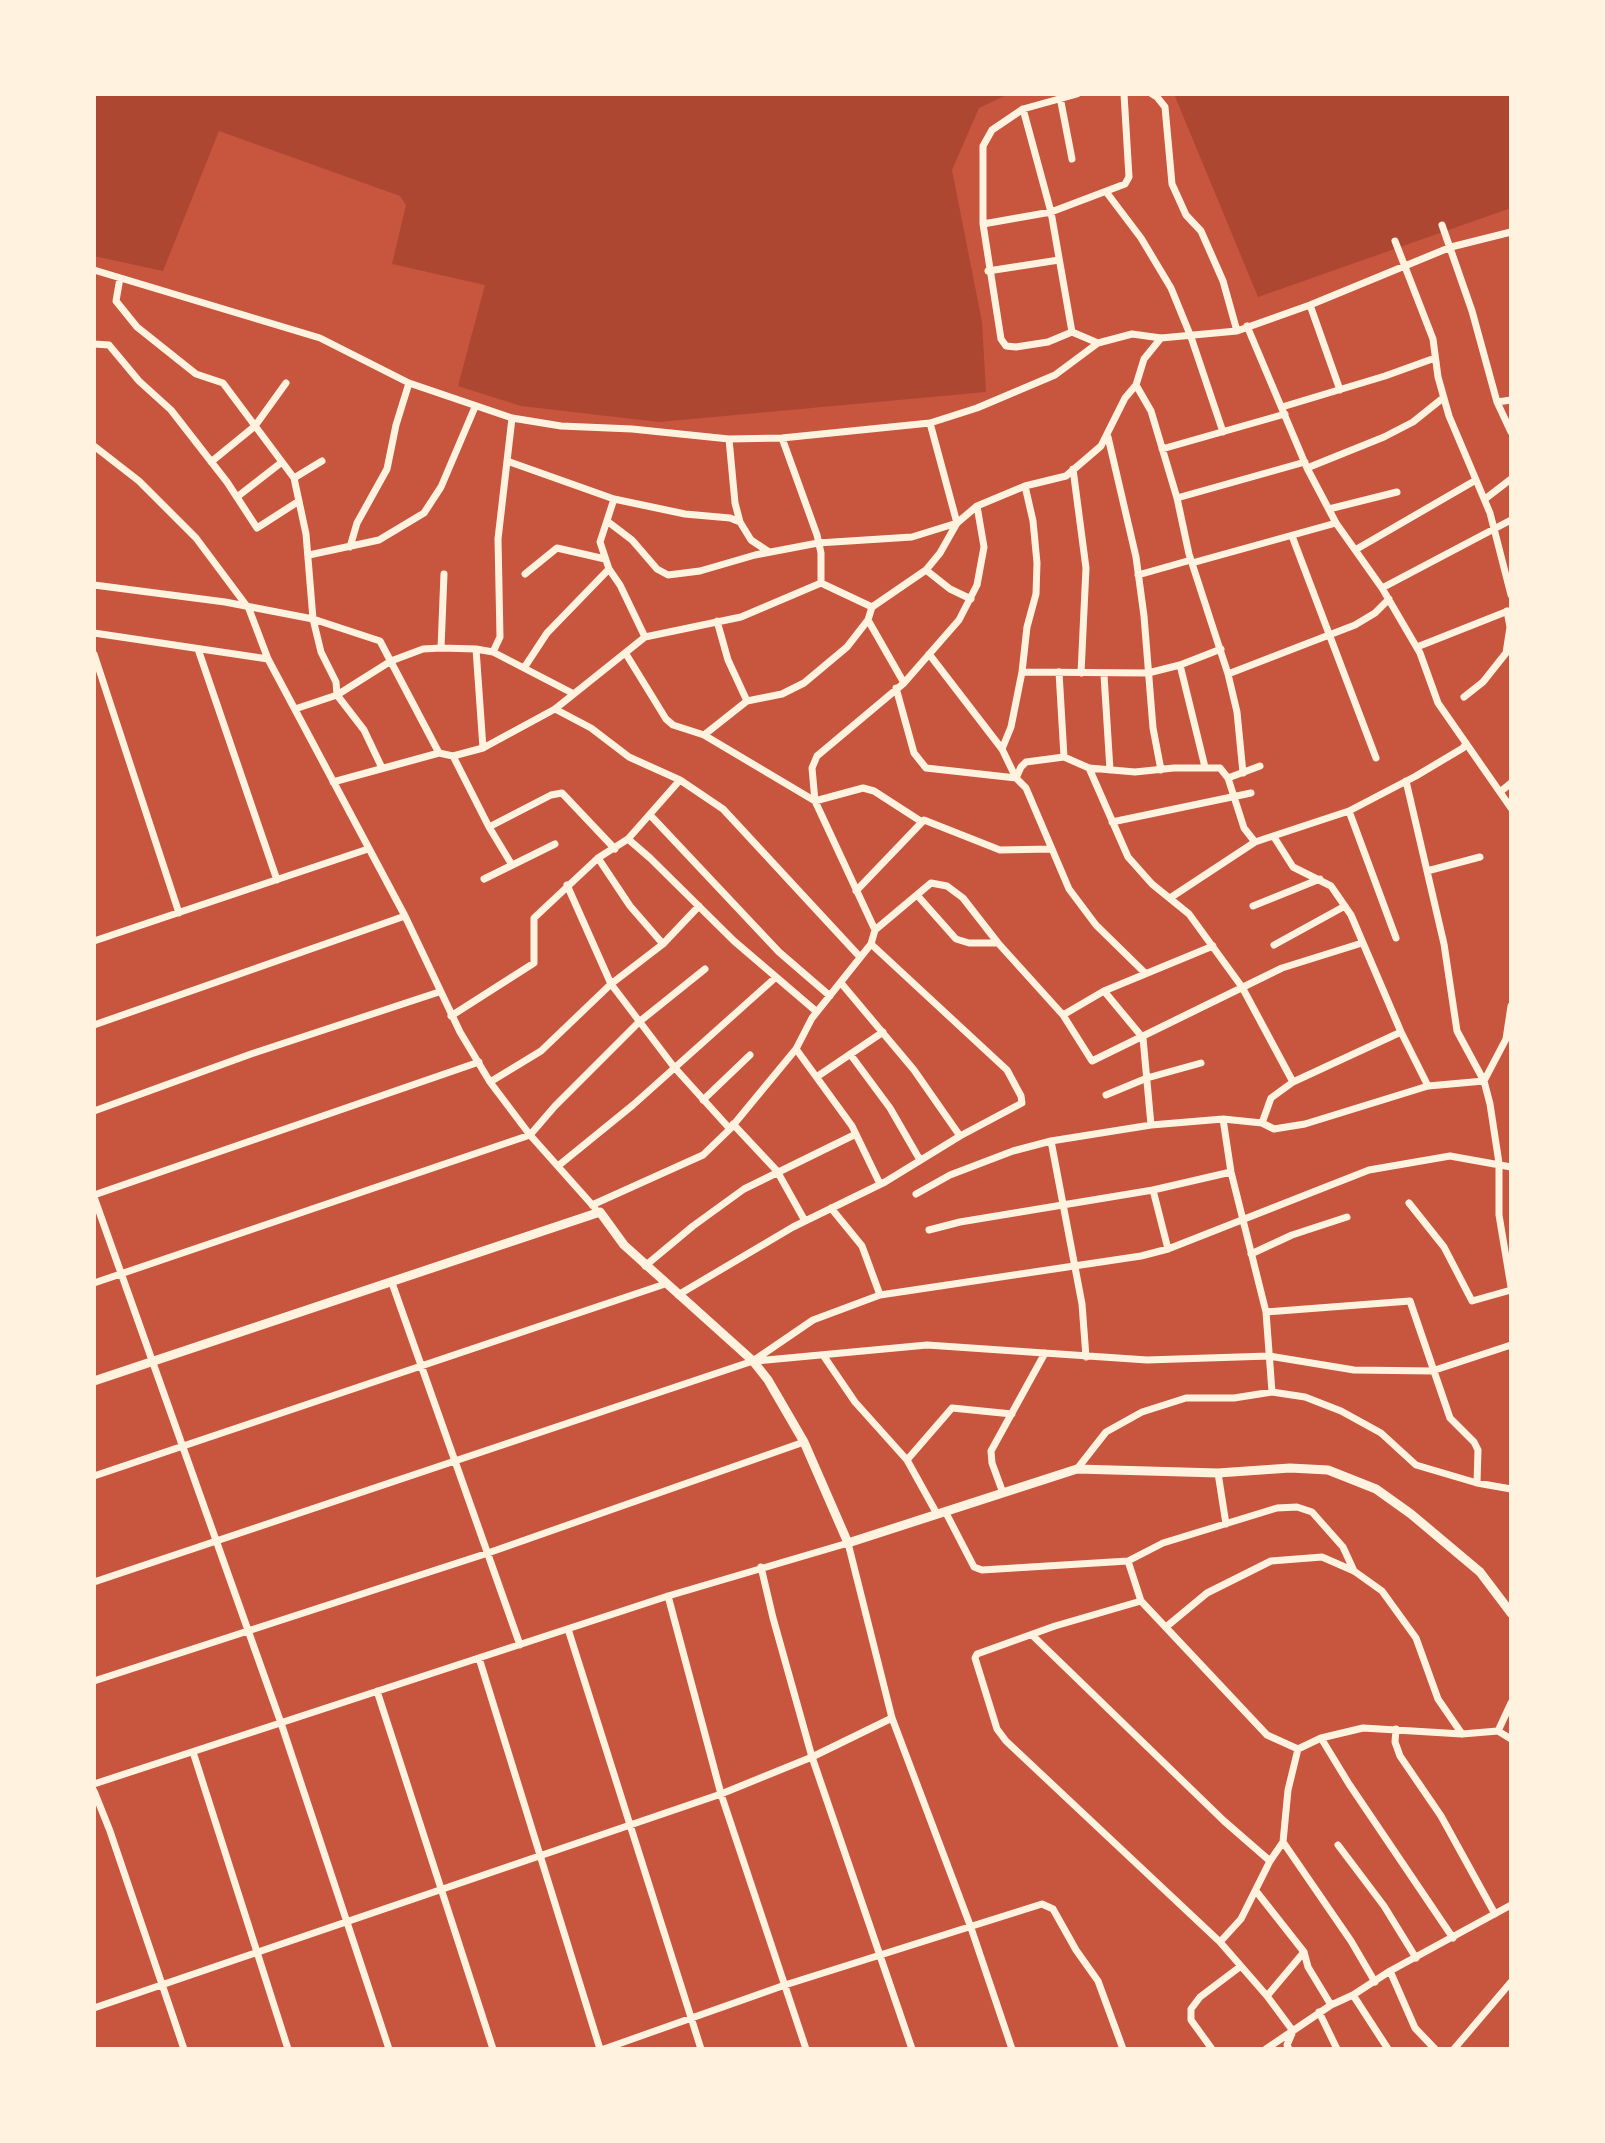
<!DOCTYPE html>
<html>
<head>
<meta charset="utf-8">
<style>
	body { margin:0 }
	#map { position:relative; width:1605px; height:2143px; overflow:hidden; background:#c8553d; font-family:"Source Sans 3",sans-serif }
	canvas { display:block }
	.frame { position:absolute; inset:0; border:96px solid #fff3e0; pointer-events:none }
</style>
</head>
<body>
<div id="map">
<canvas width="1605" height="2143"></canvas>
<div class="frame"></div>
</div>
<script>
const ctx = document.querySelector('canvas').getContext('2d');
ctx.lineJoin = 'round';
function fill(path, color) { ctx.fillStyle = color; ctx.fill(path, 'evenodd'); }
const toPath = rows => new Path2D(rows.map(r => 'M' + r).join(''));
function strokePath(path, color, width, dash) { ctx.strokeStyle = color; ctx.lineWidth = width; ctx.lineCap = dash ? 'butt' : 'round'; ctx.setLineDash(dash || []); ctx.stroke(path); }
fill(toPath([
	[94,94,1009,94,979,108,952,170,982,322,986,392,659,422,521,406,458,386,485,285,392,264,406,205,400,196,219,131,163,271,94,256],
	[1174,94,1511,94,1511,208,1258,297]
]), '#ae4732');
strokePath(toPath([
	[1152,94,1157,97,1165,107,1172,184,1186,215,1201,231,1223,281,1237,331],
	[1060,97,1072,159],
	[1023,109,1051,212,1072,332,1098,343],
	[1107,193,1141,238,1171,288,1191,337,1223,432],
	[983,224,1051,212,1125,184,1129,177,1124,94],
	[1442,225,1472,311,1497,402,1511,432],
	[1395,241,1433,339,1438,377,1449,416,1490,513,1511,595],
	[94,270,320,338,409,383,512,418,561,426,632,429,729,439,782,438,930,423,977,408,1055,375,1098,343,1132,334,1161,338,1237,331,1310,305,1451,247,1511,232],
	[988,271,1059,260],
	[120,278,116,301,137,327,196,374,223,383,294,478,306,534,313,619,321,652,336,682,337,695,364,730,382,768],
	[1310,305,1340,390],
	[1247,326,1307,468,1336,523,1382,588,1420,653,1438,703,1511,808],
	[1072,332,1048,342,1016,347,1006,346,1001,339,983,224,983,146,992,130,1023,109,1077,94],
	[94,344,109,345,139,381,171,410,227,482,257,528,299,501],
	[1136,385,1151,411,1177,498,1189,554,1228,674,1237,712,1243,773],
	[1497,402,1511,400],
	[1282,407,1385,376,1435,358],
	[930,423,957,523],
	[1108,437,1136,557,1144,616,1153,728,1161,770],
	[782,438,817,535,821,553,821,583],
	[729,439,735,503,740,522],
	[94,446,139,481,196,538,249,609,268,659,405,916,460,1032,490,1082,530,1135,595,1208],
	[1162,449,1285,414],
	[507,461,614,499,685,514,730,518,740,522,751,540,769,552],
	[211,462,255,426,286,383],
	[1307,468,1384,437,1413,422,1443,398],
	[1073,469,1086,568,1081,673],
	[294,478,322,461],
	[237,497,282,462],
	[1177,498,1305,462],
	[1485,499,1511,479],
	[1329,509,1397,492],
	[607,521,632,540,657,569,668,575,700,571,755,555,818,543,912,537,957,523,977,506,1025,486,1066,476,1101,446,1125,398,1136,385,1144,359,1161,338],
	[1292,536,1376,758],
	[350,547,357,523,387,469,396,425,409,383],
	[1355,550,1476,480],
	[309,555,379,540,424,513,441,487,475,407],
	[1192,563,1336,523],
	[609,569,620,585,645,637],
	[926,570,950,589,971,599],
	[525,574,557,548,605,559],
	[1138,575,1191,560],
	[94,585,225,602,313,619,380,641,439,753],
	[1382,588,1511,520],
	[868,620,904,683],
	[717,621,728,660,747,701],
	[94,633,268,659],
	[1417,647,1508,611],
	[441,648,444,574],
	[198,649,277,880],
	[476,649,483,748],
	[493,652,500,637,498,539,512,418],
	[94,654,179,913],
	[626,654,666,719,673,725,704,735,815,801,863,788,874,791,922,822],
	[929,654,1002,749,1016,778,1026,788,1069,889,1096,925,1145,973],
	[1180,665,1205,767],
	[524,668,547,633,609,569,600,542,614,499],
	[1022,672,1148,673,1180,665,1221,649],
	[1059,672,1064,757],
	[1228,674,1355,625,1375,613,1389,599],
	[1104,675,1110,770],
	[896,688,914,753,926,768,1016,778,1021,767,1026,762,1064,757,1089,768,1135,772,1174,768,1220,768,1228,778,1244,828,1255,842],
	[1464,697,1483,682,1506,653,1510,627,1507,611],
	[295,709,337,695,391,661,423,649,441,648,476,649,493,652,574,694],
	[555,709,591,728,629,757,680,780,723,809,860,957],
	[704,735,747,701,782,694,804,683,847,647,868,620,872,607,926,570,940,553,957,523],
	[1002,749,1011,727,1022,672,1027,627,1036,594,1037,563,1033,521,1025,486],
	[453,756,489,827,512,865],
	[1089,768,1128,857,1152,884,1189,914,1242,987,1293,1082],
	[1228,778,1260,766],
	[1406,781,1444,944,1457,1031,1484,1081,1490,1104,1499,1163,1499,1215,1511,1287],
	[333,782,439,753,453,756,483,748,555,709,645,637,741,617,821,583,872,607],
	[1500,792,1511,783],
	[1349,811,1396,938],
	[651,816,779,952,830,996],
	[1112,822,1251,793],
	[489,827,551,795,562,793,615,849],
	[1274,837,1293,867,1331,886,1351,915,1401,1032,1428,1086],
	[628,839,650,858,734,941,817,1012],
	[598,858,630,906,663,944],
	[1427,871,1480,857],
	[484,879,555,844],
	[567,885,611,984,674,1067,730,1129],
	[856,891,924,820,1000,850,1051,849],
	[917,895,956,939,969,943,998,943],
	[1170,898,1255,842,1349,811,1416,776,1463,748,1466,743],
	[1253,906,1320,879],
	[875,930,815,801,812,768,817,756,904,683,959,620,977,585,984,547,977,506],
	[94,941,368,849],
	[1274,945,1345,906],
	[841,983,914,1070,960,1136],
	[1104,991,1143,1038,1151,1125],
	[1063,1015,1104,991,1213,946],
	[451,1016,534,963,534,918,598,858,628,839,680,780],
	[94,1025,405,916],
	[796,1049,852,1126,880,1184],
	[850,1054,890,1108,920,1160],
	[818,1076,883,1032],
	[1484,1081,1506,1039,1511,1006],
	[490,1082,541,1051,611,984,663,944,699,906],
	[1106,1095,1147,1078,1201,1063],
	[703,1100,750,1055],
	[94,1111,251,1054,439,992],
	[1223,1119,1231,1172,1266,1312,1272,1392],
	[1262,1123,1271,1098,1293,1082,1401,1032],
	[733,1124,777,1171,805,1221],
	[1051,1141,1082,1304,1086,1357],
	[558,1166,633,1105,775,978],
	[1153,1190,1168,1249],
	[916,1194,950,1175,1013,1151,1051,1141,1151,1125,1223,1119,1262,1123,1274,1129,1305,1124,1428,1086,1484,1081],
	[94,1195,479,1062],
	[94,1197,281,1723,389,2049],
	[1409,1203,1444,1247,1472,1301,1511,1290],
	[592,1205,703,1155,730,1129,796,1049,812,1018,871,944,875,930,931,883,947,886,963,898,998,943,1063,1015,1092,1061,1282,968,1362,943],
	[831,1208,862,1246,880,1295],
	[929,1230,960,1222,1153,1190,1231,1172],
	[1251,1254,1292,1235,1347,1217],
	[645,1266,693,1226,744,1189,856,1134],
	[94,1283,530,1135,555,1106,639,1022,705,969],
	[392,1283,520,1645],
	[678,1295,793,1227,885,1182,960,1136,1022,1103,1021,1096,1007,1070,871,944],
	[1266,1312,1410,1301,1450,1418,1474,1442,1478,1450,1477,1483],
	[823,1355,855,1402,907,1460,937,1514],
	[756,1361,927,1345,1147,1360,1269,1356,1354,1370,1432,1371,1511,1345],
	[907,1460,952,1408,1012,1414],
	[1077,1469,1106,1432,1142,1412,1186,1398,1234,1398,1272,1392,1305,1397,1341,1411,1381,1433,1416,1465,1477,1483,1511,1489],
	[1218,1473,1226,1524],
	[94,1476,665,1284],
	[1003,1493,992,1463,991,1451,1045,1353],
	[945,1511,974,1567,982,1570,1128,1561,1163,1543,1277,1508,1297,1507,1312,1512,1343,1547,1354,1571],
	[1128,1561,1141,1601,1267,1735,1298,1749],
	[761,1567,773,1618,812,1757,912,2049],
	[94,1582,753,1361,813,1320,880,1295,1141,1256,1168,1249,1369,1170,1450,1156,1511,1167],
	[668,1596,721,1794,806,2049],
	[1141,1601,1055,1626,977,1654,975,1658,997,1729,1006,1741,1220,1942,1267,1996,1293,2031,1287,2045,1289,2049],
	[1166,1627,1207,1593,1271,1561,1322,1557,1354,1571,1382,1591,1416,1638,1438,1699,1462,1734],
	[568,1629,701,2049],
	[1032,1635,1224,1821,1270,1861],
	[479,1658,600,2049],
	[94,1681,488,1553,804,1442],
	[377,1691,493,2049],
	[1396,1729,1395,1742,1400,1756,1441,1816,1495,1914],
	[1498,1731,1511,1703],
	[1321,1738,1349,1784,1453,1938],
	[193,1752,288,2049],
	[94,1784,668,1596,848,1543,892,1718,970,1925,1012,2049],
	[94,1791,110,1831,184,2049],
	[1283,1842,1351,1941,1375,1982],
	[1338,1845,1384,1906,1416,1958],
	[1256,1891,1304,1952,1308,1967,1331,2005],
	[1220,1942,1241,1919,1270,1861,1283,1842,1288,1790,1298,1749,1321,1738,1363,1728,1462,1734,1498,1731,1511,1739],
	[1390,1971,1415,2028,1435,2049],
	[1353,1995,1388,2049],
	[1267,1996,1304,1952],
	[94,2008,721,1794,812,1757,892,1718],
	[1319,2012,1337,2049],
	[604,2049,785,1985,1042,1904,1053,1909,1076,1950,1098,1981,1123,2049],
	[1212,2049,1191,2020,1191,2009,1200,1997,1241,1966],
	[1266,2049,1331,2005,1353,1995,1390,1971,1511,1905],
	[1454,2049,1511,1982]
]), '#fff3e0', 7);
strokePath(toPath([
	[94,1381,600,1212,624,1245,753,1361,768,1380,804,1442,848,1543,1077,1469,1218,1473,1290,1468,1328,1470,1376,1489,1411,1514,1480,1572,1511,1613]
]), '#fff3e0', 9);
</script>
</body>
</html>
